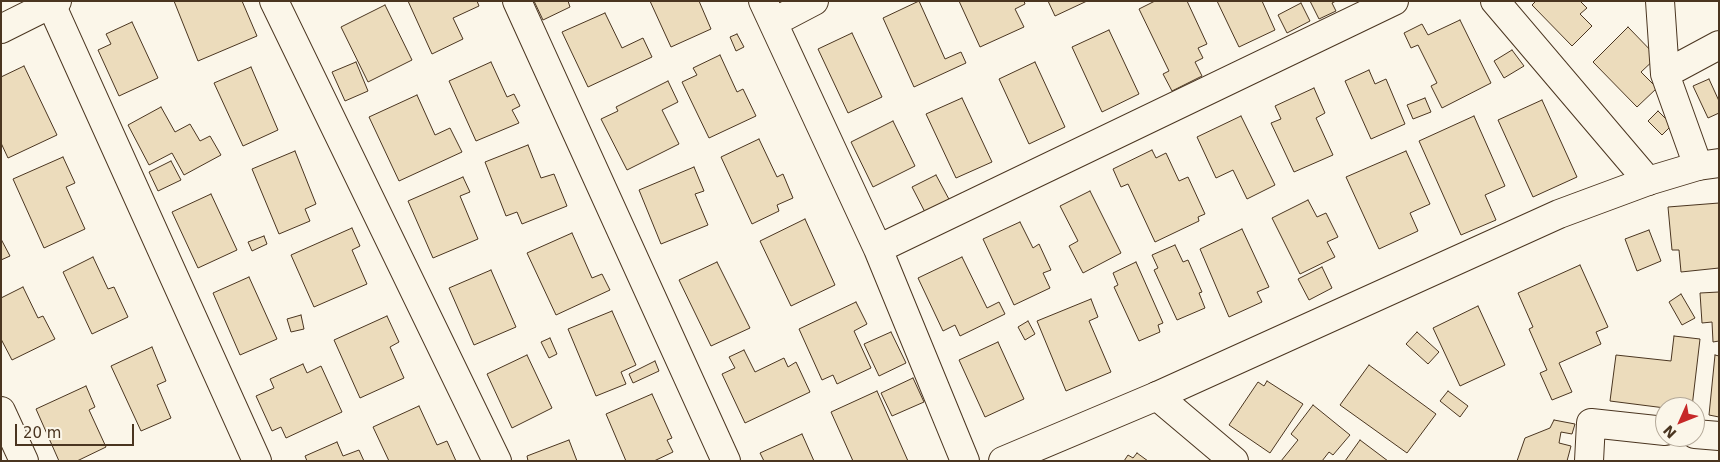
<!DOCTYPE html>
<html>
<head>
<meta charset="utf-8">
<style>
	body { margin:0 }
	#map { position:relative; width:1720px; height:462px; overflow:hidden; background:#fbf6e9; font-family:"DejaVu Sans",sans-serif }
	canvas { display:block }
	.frame { position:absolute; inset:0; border:2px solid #4a3520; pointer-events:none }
	.north { position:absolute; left:1655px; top:397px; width:50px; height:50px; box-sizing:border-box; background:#fbf6e9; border:1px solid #b4a999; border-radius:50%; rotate:226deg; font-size:14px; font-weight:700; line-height:20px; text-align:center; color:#4a3520 }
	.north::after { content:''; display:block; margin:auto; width:18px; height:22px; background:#c62828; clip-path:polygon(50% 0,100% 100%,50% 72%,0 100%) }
	.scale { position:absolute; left:15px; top:424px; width:119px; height:22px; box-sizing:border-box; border:2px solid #4a3520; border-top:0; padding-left:6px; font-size:15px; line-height:18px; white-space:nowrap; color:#4a3520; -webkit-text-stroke:4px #fbf6e9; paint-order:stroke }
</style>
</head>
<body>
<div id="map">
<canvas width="1720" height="462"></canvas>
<div class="frame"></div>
<div class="north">N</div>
<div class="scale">20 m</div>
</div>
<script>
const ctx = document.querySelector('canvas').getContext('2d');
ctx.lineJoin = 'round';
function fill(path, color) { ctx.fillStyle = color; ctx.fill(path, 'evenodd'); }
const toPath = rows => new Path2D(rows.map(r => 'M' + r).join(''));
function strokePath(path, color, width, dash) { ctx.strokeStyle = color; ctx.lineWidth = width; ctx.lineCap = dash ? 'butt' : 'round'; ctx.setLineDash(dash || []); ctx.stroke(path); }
const building = toPath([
	[174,1,242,1,257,36,198,61,174,1],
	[408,1,477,1,479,6,453,18,463,39,432,54,408,1],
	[534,1,568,1,570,7,543,20,534,1],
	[650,1,699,1,711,29,671,47,650,1],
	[919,1,945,59,961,52,966,63,914,87,883,18,919,1],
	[959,1,1024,1,1025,4,1015,9,1024,27,980,47,959,1],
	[1048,1,1087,1,1055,16,1048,1],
	[1155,1,1187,1,1207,44,1198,48,1203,58,1195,62,1202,76,1172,91,1163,74,1169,71,1139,9,1155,1],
	[1217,1,1262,1,1275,30,1239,47,1217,1],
	[1310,1,1336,1,1332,3,1336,11,1319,19,1310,1],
	[1536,1,1580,1,1587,8,1580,14,1592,26,1572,46,1532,5,1536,1],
	[1301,3,1310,21,1287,33,1278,15,1301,3],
	[385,5,412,60,368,82,341,27,385,5],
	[605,13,622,48,643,38,652,57,588,87,562,32,605,13],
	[1460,20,1491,83,1442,108,1431,86,1437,83,1418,45,1411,48,1404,33,1422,24,1428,35,1460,20],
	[132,22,158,78,119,96,98,50,111,44,106,34,132,22],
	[1628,27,1657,57,1641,72,1657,88,1637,107,1593,62,1628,27],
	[1109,30,1139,94,1102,112,1072,47,1109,30],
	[852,33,882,97,848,113,818,49,852,33],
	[737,34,744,47,736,51,730,37,737,34],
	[1512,50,1524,66,1504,78,1494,61,1512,50],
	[720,55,737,92,743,89,756,116,709,138,682,82,697,75,693,68,720,55],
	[356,62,368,91,345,101,332,72,356,62],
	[491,62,507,97,514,94,520,106,512,110,519,123,476,141,449,81,491,62],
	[1035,62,1065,127,1029,144,999,79,1035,62],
	[24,66,57,135,8,158,1,143,1,77,24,66],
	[251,67,278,130,243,146,214,83,251,67],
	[1369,70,1375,84,1386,79,1405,124,1371,139,1345,81,1369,70],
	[1709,79,1719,101,1719,113,1708,118,1693,86,1709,79],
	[668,81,678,102,662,110,679,144,627,170,601,119,618,111,616,107,668,81],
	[1314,88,1325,113,1316,118,1333,155,1294,172,1271,123,1281,119,1275,106,1314,88],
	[417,95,435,135,450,128,462,152,399,181,369,117,417,95],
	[962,98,992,162,956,178,926,114,962,98],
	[1425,98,1431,112,1413,119,1407,105,1425,98],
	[1542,100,1577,177,1533,197,1498,120,1542,100],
	[161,107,175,132,190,124,200,141,210,136,221,155,184,175,172,153,149,165,128,125,161,107],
	[1658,111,1672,125,1662,135,1648,121,1658,111],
	[1241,116,1275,185,1247,199,1233,170,1216,178,1197,137,1241,116],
	[1474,116,1505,186,1485,195,1496,220,1461,235,1419,141,1474,116],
	[893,121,915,166,873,187,851,142,893,121],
	[759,139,777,177,783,174,793,198,777,205,779,211,752,224,721,157,759,139],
	[528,145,541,178,554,174,567,206,522,224,517,212,506,216,485,162,528,145],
	[1152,150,1156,158,1166,153,1179,181,1188,177,1205,214,1198,217,1199,221,1155,242,1128,184,1121,187,1113,169,1152,150],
	[295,151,316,204,305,209,310,221,279,234,252,169,295,151],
	[1406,151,1430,204,1410,213,1418,231,1379,249,1346,177,1406,151],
	[63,157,75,183,66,187,85,229,44,248,13,179,63,157],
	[171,161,181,180,158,191,149,172,171,161],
	[694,167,704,191,695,194,708,225,661,244,639,190,694,167],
	[936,175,951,203,927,216,912,187,936,175],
	[463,177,470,192,460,196,478,239,433,258,408,201,463,177],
	[1090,191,1121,253,1083,273,1069,246,1078,241,1060,206,1090,191],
	[211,194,237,250,198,268,172,212,211,194],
	[1308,200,1317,217,1326,213,1338,237,1327,242,1335,257,1300,274,1272,218,1308,200],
	[1719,203,1719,268,1681,272,1679,250,1672,250,1668,207,1719,203],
	[805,219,835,285,791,306,760,241,805,219],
	[1020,222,1033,248,1039,244,1051,270,1043,273,1050,288,1014,305,983,239,1020,222],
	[352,228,360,246,352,250,367,284,314,307,291,255,352,228],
	[1242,229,1269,287,1257,292,1262,302,1229,317,1200,249,1242,229],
	[1649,230,1661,261,1637,271,1625,239,1649,230],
	[572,233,592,278,602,274,610,290,556,315,527,253,572,233],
	[264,236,267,244,252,251,248,242,264,236],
	[1,239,10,256,1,260,1,239],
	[1175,245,1183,262,1188,260,1202,292,1199,293,1205,308,1177,320,1154,270,1158,268,1152,255,1175,245],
	[93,257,108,289,114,287,128,317,92,334,63,272,93,257],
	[962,257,987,308,999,302,1005,314,960,336,955,325,943,331,918,278,962,257],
	[717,262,750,328,711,346,679,280,717,262],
	[1136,262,1163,323,1158,325,1160,332,1139,341,1114,287,1118,285,1113,273,1136,262],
	[1580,265,1608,327,1596,332,1601,344,1559,363,1572,392,1552,400,1540,373,1547,370,1529,329,1533,327,1518,293,1580,265],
	[1322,267,1332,288,1309,300,1298,279,1322,267],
	[491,270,516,327,474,345,449,288,491,270],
	[249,277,277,339,240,355,213,293,249,277],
	[23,287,38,318,43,316,55,339,12,360,1,339,1,298,23,287],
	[1719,292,1719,341,1713,342,1712,322,1702,323,1700,293,1719,292],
	[1681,294,1695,318,1682,325,1669,302,1681,294],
	[1091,299,1098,317,1089,321,1111,372,1066,391,1037,321,1091,299],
	[856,302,867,324,854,331,871,368,837,384,833,375,822,380,799,329,856,302],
	[1478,306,1505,365,1460,386,1433,328,1478,306],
	[612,311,636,365,621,372,626,384,596,396,568,329,612,311],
	[301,315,304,329,291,332,287,319,301,315],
	[387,316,399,342,390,347,404,378,360,398,334,340,387,316],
	[1028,321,1035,334,1025,340,1018,327,1028,321],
	[891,332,906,363,879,376,864,344,891,332],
	[1417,332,1439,352,1428,364,1406,344,1417,332],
	[1674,336,1700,339,1692,407,1665,408,1610,401,1616,355,1671,361,1674,336],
	[550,338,557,354,549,358,541,342,550,338],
	[998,342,1024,399,985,417,959,360,998,342],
	[152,347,166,381,157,385,171,418,141,431,111,366,152,347],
	[744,350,755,372,784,358,788,367,796,362,810,392,745,423,722,374,735,368,729,357,744,350],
	[527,355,552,408,512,428,487,374,527,355],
	[1715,355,1719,356,1719,417,1709,415,1715,355],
	[655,361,659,371,633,383,629,374,655,361],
	[303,364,307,373,321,366,342,412,286,438,281,427,272,431,256,396,274,388,270,379,303,364],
	[1369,365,1436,414,1407,453,1340,405,1369,365],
	[913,378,924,402,892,416,881,393,913,378],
	[1267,381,1303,404,1270,453,1229,425,1258,382,1264,386,1267,381],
	[86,386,95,407,89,410,106,447,77,461,59,461,36,409,86,386],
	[877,391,908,461,853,461,831,412,877,391],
	[1448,391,1468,406,1460,417,1440,401,1448,391],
	[652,394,672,438,667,440,673,452,654,461,626,461,606,414,652,394],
	[1313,405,1350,435,1333,455,1329,452,1322,461,1281,461,1298,440,1291,434,1313,405],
	[419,406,437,445,447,441,456,461,389,461,373,427,419,406],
	[1554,420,1575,424,1572,434,1561,432,1559,443,1571,446,1567,461,1517,461,1525,438,1550,428,1554,420],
	[802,434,814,461,764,461,760,453,802,434],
	[569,440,577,461,528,461,527,456,569,440],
	[1360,440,1388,461,1345,461,1360,440],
	[337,442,343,456,359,450,364,461,307,461,305,456,337,442],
	[1137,453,1148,461,1124,461,1128,455,1133,458,1137,453]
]);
fill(building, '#ecdcbc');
strokePath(building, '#4a3520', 1);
const minor = toPath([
	[274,1,497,461],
	[517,1,726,461],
	[763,1,878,249,965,461],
	[1495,1,1648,181],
	[1660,1,1665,74,1698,166],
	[51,4,257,461],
	[774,22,814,1],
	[1665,74,1719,45],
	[878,249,1394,1],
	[1157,396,1234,461],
	[1,411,24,461],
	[1695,434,1719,436],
	[1589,461,1591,423,1665,431]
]);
const tertiary = toPath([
	[1,29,57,1],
	[1003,461,1157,396,1559,214,1648,181,1698,166,1719,163]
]);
strokePath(minor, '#4a3520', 30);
strokePath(tertiary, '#4a3520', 30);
strokePath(minor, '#fbf6e9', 28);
strokePath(tertiary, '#fbf6e9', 28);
</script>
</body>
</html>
